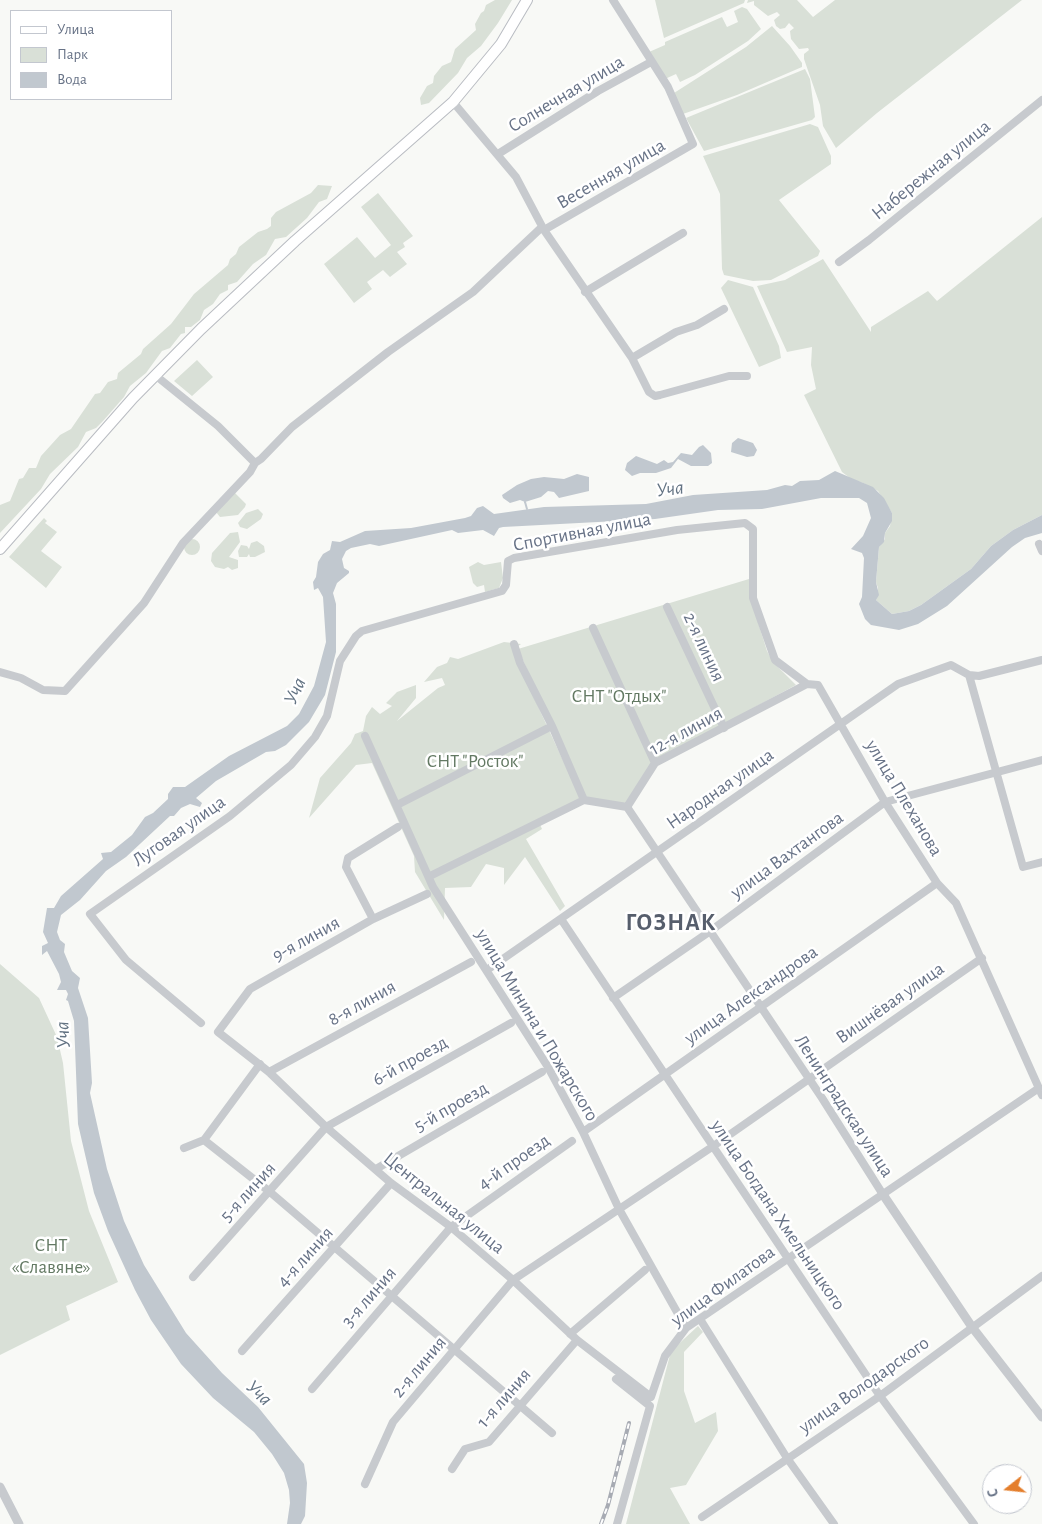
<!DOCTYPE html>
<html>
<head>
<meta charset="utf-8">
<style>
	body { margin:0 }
	#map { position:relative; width:1042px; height:1524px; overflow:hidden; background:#f8f9f6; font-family:"Alegreya Sans",sans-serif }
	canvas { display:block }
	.legend { position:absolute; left:10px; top:10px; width:162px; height:90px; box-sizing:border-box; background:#fff; border:1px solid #c3c7cf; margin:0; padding:6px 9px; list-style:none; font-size:15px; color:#687387 }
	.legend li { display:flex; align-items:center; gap:10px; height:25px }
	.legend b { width:25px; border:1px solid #c3c7cf }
	.north { position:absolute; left:982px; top:1464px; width:50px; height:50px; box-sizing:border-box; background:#fff; border:1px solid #c3c7cf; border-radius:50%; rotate:254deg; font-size:14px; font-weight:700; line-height:20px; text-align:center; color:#687387 }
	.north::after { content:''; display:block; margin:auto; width:18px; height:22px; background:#e47e2c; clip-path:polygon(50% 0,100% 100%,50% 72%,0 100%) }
</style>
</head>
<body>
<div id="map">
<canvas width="1042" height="1524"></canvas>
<ul class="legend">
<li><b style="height:6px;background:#fff"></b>Улица</li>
<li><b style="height:14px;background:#d9e0d7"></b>Парк</li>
<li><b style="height:14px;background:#c1c8cf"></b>Вода</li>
</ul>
<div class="north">С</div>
</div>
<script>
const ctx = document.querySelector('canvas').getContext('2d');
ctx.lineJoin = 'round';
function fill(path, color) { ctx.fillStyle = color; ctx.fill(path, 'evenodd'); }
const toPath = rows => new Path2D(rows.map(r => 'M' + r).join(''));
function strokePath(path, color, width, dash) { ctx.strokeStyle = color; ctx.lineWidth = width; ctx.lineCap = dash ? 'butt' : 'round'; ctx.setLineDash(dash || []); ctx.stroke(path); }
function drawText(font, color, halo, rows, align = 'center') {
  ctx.font = font + ' "Alegreya Sans",sans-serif'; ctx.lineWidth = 5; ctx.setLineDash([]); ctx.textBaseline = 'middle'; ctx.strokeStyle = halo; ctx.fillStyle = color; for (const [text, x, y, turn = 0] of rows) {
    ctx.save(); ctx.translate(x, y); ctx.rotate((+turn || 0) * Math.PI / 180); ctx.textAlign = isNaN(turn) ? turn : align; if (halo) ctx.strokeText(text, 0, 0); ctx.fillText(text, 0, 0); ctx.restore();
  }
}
fill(toPath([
	[495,0,512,0,498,23,481,46,467,58,458,73,429,103,421,105,420,98,427,86,433,83,434,76,442,66,451,62,455,49,476,30,475,24,481,13,484,11,486,5],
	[655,0,745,0,744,3,664,38],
	[748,0,797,0,813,17,835,0,1022,0,877,113,836,148,823,126,820,105,804,59,804,54,809,50,808,48,799,49,791,39,790,31,794,28,789,23,785,28,780,29,776,26,774,20,780,15,777,12,768,16,754,5,754,1,747,3],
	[742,7,747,9,761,29,748,41,695,75,680,82,676,74,665,79,649,52,665,45,665,42,722,17,727,27,738,22,734,11],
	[772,26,790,46,802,63,802,67,737,95,683,114,674,93,746,47],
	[805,69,810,79,815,117,812,120,704,151,686,118],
	[810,124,818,127,831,156,831,164,779,200,820,251,818,256,771,280,753,281,724,275,722,269,720,194,703,156],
	[318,185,332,186,327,199,319,202,307,218,286,237,275,239,266,255,253,264,237,282,228,285,228,290,220,294,213,304,204,310,200,320,191,327,185,327,185,333,181,334,170,348,162,351,146,373,130,386,124,397,103,421,96,428,86,432,78,447,50,474,41,489,0,533,0,505,10,501,19,479,23,478,29,468,36,468,41,456,60,435,71,429,95,394,100,393,108,382,117,379,118,373,141,354,143,349,171,324,194,294,228,265,230,259,236,254,239,247,258,232,267,229,271,226,271,218,276,212,311,193],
	[378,193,413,236,403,243,405,247,397,252,407,264,390,277,383,270,367,282,372,289,354,303,324,264,357,237,375,258,391,245,361,207],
	[1042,217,1042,515,1013,530,991,546,971,569,921,605,909,611,892,614,876,600,878,588,876,582,879,547,885,539,885,533,890,526,892,513,878,491,861,482,854,481,842,472,804,395,816,389,811,365,812,347,787,352,757,286,785,280,823,259,871,332,871,327,928,291,937,301],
	[728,280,753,287,779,346,781,358,759,367,721,288],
	[197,360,213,377,192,396,174,381],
	[235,493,246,504,245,507,238,515,220,517,216,512],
	[258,509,263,514,261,519,247,529,240,527,238,523,246,513],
	[44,518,47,521,45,523,57,532,41,551,62,567,46,588,9,557],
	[238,532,240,542,229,557,238,560,238,568,232,570,228,567,224,569,215,567,211,561,212,553,230,533],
	'184 547a8 8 0 1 1 16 0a8 8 0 1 1-16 0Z',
	[257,541,264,546,265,552,255,557,250,557,249,554,247,557,239,557,238,551,241,545,247,546,249,549,251,543],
	[478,562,484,565,501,562,503,578,499,588,485,592,484,585,477,587,473,583,469,567],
	[749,579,751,600,767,651,773,662,796,685,651,763,626,805,585,799,518,649],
	[504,642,521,644,513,650,521,670,581,799,538,820,542,829,526,839,565,906,560,911,525,857,504,885,504,868,486,864,471,887,445,888,444,920,415,872,414,856,372,763,356,765,309,818,320,778,351,743,355,734,363,731,366,716,372,707,380,714,392,706,386,703,397,692,416,685,416,698,397,721,438,688,445,685,442,678,424,682,437,667,447,663,450,657,458,659],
	[0,964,39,998,57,1037,63,1063,71,1141,89,1211,118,1282,66,1306,70,1320,0,1355],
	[698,1326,703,1332,684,1352,684,1391,695,1423,716,1412,718,1431,686,1485,670,1488,690,1524,626,1524,671,1351]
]), '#d9e0d7');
fill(toPath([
	[738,438,753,443,757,450,754,456,747,457,731,452,732,443],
	[703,445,711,453,712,463,708,466,691,466,678,459,671,468,656,473,640,473,632,476,625,470,627,463,636,456,657,464,664,460,668,463,673,462,681,453,692,455,699,447],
	[835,471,873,487,884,498,892,513,892,521,885,533,884,542,879,547,876,582,879,595,876,600,892,614,909,611,921,605,971,569,991,546,1013,530,1042,515,1042,533,1025,538,1012,547,947,606,918,624,899,630,871,625,865,619,859,604,862,597,864,558,862,553,851,549,863,536,871,518,867,503,859,498,821,498,762,509,718,510,655,519,503,527,499,528,494,536,483,530,458,533,452,530,379,546,370,544,351,548,346,551,342,559,344,568,349,571,349,573,337,583,333,593,336,604,336,652,325,695,309,722,286,745,275,751,266,752,216,781,196,798,202,803,200,807,190,804,181,808,174,816,170,816,126,857,106,871,80,900,61,915,57,932,60,940,65,944,64,952,72,971,80,978,78,988,88,1018,92,1083,90,1093,107,1169,124,1221,144,1265,186,1333,222,1373,258,1407,304,1464,307,1483,305,1516,301,1524,287,1524,290,1503,289,1490,284,1473,272,1454,254,1432,213,1398,181,1364,151,1320,135,1290,108,1231,94,1193,78,1124,74,1021,68,1001,66,1000,68,994,66,990,57,990,61,982,59,974,47,951,42,955,42,946,48,943,43,932,47,908,54,908,61,896,103,859,101,853,111,852,132,835,145,817,153,813,168,799,168,794,173,787,185,787,229,756,287,726,299,714,314,686,326,642,323,597,318,588,314,590,313,582,316,577,318,562,323,554,330,550,332,541,340,542,365,531,411,528,465,518,471,516,477,508,483,506,494,514,544,507,646,504,693,495,767,490,785,485,792,486,800,481,819,480],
	[577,474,589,477,589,491,559,498,554,492,548,491,541,497,525,502,520,500,510,503,503,498,502,495,517,485,531,479,544,477,564,479]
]), '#c1c8cf');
strokePath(toPath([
	[525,502,527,509]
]), '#c1c8cf', 2);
const secondary = toPath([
	[0,549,133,398,201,329,295,241,453,102,501,44,527,0]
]);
strokePath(secondary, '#b9bcc2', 12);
strokePath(toPath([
	[453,102,516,177,544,230,632,358,649,392,655,396,660,395,729,376,747,376],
	[498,154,598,91,651,62],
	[544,230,693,144,668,87,613,0],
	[839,262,869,240,1042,100],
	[585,292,683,233],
	[632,358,676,332,697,325,724,309],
	[155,375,218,426,255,463],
	[1039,544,1042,551],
	[667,607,724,728],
	[593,628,655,763],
	[514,644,520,663,552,726,584,800],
	[0,672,21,678,43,690,65,691,144,603,183,543,250,472,255,463,261,459,292,427,388,352,473,292,542,227],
	[969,675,1023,867,1042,862],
	[365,736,433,887,548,1067,583,1132,619,1209,686,1328],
	[397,805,552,726],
	[627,807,822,1098,882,1193],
	[430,876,584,800,627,807,655,763,807,684],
	[427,894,373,919,250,989,218,1032,269,1072,326,1127,391,1183,451,1227,513,1280,577,1340,651,1397,665,1356,686,1328,1039,1088],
	[373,919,346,867,348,858,398,827],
	[561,919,880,1396,974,1524],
	[487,970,898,684,951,665,969,675,979,676,1042,660],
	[613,998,709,932,885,802,1042,760],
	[201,1023,126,960,90,914,230,816,291,765,315,737,327,716,340,661,356,636,362,631,502,591,506,585,508,561,514,558,677,530,745,523,753,529,753,598,775,660,807,684,818,685,885,802,937,883,956,903,1042,1095],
	[269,1072,471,962],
	[583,1132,937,883],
	[204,1140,270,1192,552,1433],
	[184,1148,204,1140,260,1064],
	[376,1169,542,1072],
	[193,1277,326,1127,511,1023],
	[700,1319,787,1458,834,1524],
	[570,1334,645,1270],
	[242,1351,391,1183],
	[616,1379,650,1406,617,1524],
	[312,1389,451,1227,572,1141],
	[452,1469,465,1449,489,1442,577,1340],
	[365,1484,393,1422,513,1280,712,1147,982,958],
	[702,1517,880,1396,1042,1276]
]), '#c7cace', 8);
strokePath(toPath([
	[882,1193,972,1327,1042,1417],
	[0,1487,19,1524]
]), '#c7cace', 9);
strokePath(secondary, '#fff', 10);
const rail = toPath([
	[601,1524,608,1505,629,1423]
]);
strokePath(rail, '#a7abb3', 4);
strokePath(rail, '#fff', 2, [5.5]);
drawText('19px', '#687387', '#fff', [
	["Солнечная улица",566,94,-31],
	["Набережная улица",931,170,-39],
	["Весенняя улица",611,174,-30],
	["Спортивная улица",582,532,-11],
	["2-я линия",704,647,65],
	["12-я линия",686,731,-29],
	["Народная улица",720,789,-35],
	["улица Плеханова",904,798,59],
	["Луговая улица",179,831,-35],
	["улица Вахтангова",787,855,-36],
	["9-я линия",306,939,-29],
	["улица Александрова",751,995,-35],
	["8-я линия",362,1003,-29],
	["Вишнёвая улица",890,1003,-35],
	["улица Минина и Пожарского",537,1025,59],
	["6-й проезд",410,1061,-29],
	["Ленинградская улица",844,1106,57],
	["5-й проезд",451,1107,-30],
	["4-й проезд",514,1162,-35],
	["5-я линия",248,1192,-48],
	["Центральная улица",444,1203,39],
	["улица Богдана Хмельницкого",778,1215,56],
	["4-я линия",305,1257,-48],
	["улица Филатова",723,1286,-36],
	["3-я линия",369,1297,-49],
	["2-я линия",419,1367,-50],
	["улица Володарского",864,1385,-35],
	["1-я линия",504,1398,-49]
]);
drawText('19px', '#637963', '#fff', [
	["СНТ \"Отдых\"",619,696],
	["СНТ \"Росток\"",475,761],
	["СНТ",51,1245],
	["«Славяне»",51,1267]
]);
drawText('italic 20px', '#637383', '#fff', [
	["Уча",670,489,-7],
	["Уча",295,691,-66],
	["Уча",63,1035,-94],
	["Уча",259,1393,44]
]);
ctx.letterSpacing = '1px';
drawText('bold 24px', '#565e6c', '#fff', [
	["ГОЗНАК",671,923]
]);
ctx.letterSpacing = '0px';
</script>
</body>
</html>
